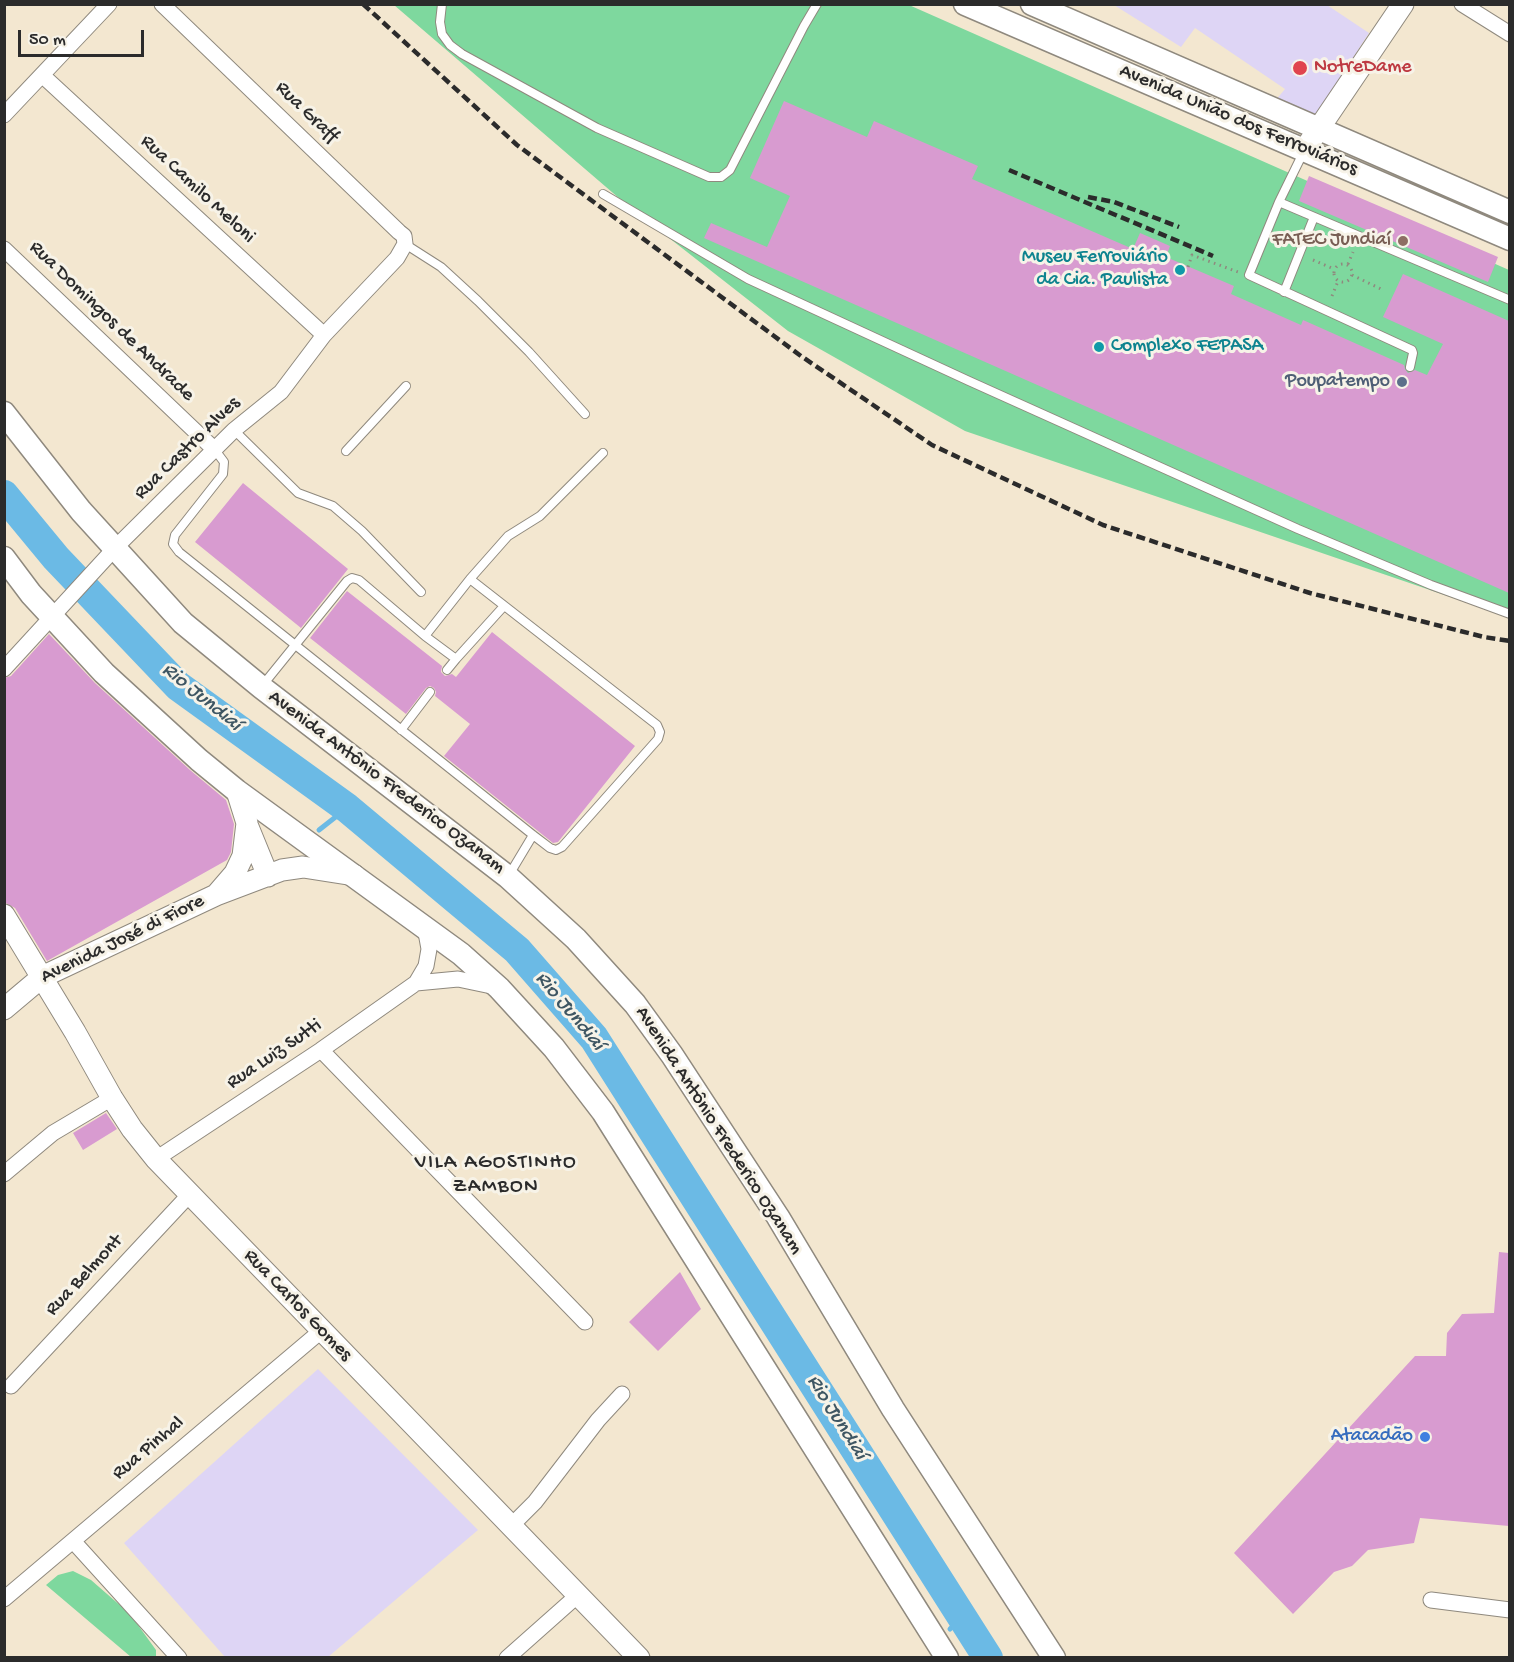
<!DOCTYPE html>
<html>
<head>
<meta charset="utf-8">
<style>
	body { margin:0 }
	#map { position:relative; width:1514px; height:1662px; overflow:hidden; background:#f3e7d0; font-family:"Gochi Hand",sans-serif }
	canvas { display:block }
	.frame { position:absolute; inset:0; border:6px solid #2b2b2b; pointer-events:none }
	.scale { position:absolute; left:18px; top:30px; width:126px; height:27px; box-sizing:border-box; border:3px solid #2b2b2b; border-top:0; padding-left:8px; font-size:18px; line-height:21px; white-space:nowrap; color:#2b2b2b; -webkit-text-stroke:4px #f7f3e8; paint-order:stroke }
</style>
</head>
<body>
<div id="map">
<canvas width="1514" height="1662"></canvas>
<div class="frame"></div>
<div class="scale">50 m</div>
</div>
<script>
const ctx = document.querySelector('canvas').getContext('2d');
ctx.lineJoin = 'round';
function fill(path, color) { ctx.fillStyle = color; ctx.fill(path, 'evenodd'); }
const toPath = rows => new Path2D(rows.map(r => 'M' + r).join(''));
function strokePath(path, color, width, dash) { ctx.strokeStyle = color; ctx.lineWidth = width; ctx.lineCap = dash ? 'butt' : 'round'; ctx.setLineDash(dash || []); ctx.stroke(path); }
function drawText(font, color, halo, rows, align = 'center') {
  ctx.font = font + ' "Gochi Hand",sans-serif'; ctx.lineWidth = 6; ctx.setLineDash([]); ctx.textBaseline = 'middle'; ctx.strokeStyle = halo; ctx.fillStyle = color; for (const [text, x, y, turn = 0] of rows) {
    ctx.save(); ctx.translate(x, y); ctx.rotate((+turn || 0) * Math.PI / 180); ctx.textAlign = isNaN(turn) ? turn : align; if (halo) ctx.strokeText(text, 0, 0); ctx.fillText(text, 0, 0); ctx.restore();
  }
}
fill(toPath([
	[1114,5,1327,5,1369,33,1314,118,1275,101,1285,89,1195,28,1181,47],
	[318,1369,478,1530,328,1657,225,1657,124,1543]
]), '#ded5f5');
fill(toPath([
	[394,5,909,5,1509,270,1509,617,965,431,788,331,627,205],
	[73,1571,91,1580,130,1614,156,1650,156,1657,131,1657,46,1585,58,1575]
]), '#7ed89e');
strokePath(toPath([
	[319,830,347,808],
	[950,1629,962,1617]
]), '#6bbae5', 5);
strokePath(toPath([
	[4,495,56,558,178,686,347,808,517,950,594,1038,988,1658]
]), '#6bbae5', 30);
fill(toPath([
	[784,101,867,137,874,121,978,166,972,179,1133,249,1140,233,1170,246,1166,257,1234,286,1231,294,1301,325,1303,320,1404,365,1405,369,1408,373,1415,370,1427,375,1443,344,1383,317,1403,274,1509,321,1509,593,704,238,711,223,767,247,790,196,750,178],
	[1309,176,1498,257,1488,282,1299,201],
	[243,483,348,569,301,628,195,542],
	[347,591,442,666,441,672,445,676,452,674,456,677,492,632,635,746,558,842,553,843,444,756,470,724,435,696,436,692,434,688,430,686,426,688,406,714,310,638],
	[49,634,95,683,190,770,226,800,234,824,231,852,227,860,47,961,15,908,4,902,4,678,11,676],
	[106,1113,117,1129,83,1150,73,1133],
	[1499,1252,1509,1253,1509,1526,1420,1518,1414,1543,1368,1550,1352,1566,1334,1572,1293,1614,1234,1553,1415,1356,1446,1356,1447,1333,1462,1314,1494,1313],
	[680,1272,701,1309,658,1351,629,1322]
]), '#d89bd0');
const lane = toPath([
	[442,4,440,22,442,34,450,45,462,54,597,128,709,177,721,177,730,170,804,26,817,4],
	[1303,153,1279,202,1249,275,1412,350,1413,353,1410,367],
	[603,194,748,279,969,381,1298,529,1431,585,1510,614],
	[1279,202,1510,300],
	[405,244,441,267,478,301,529,352,585,414],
	[1284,292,1314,217],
	[234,430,298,493,333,506,362,531,421,592],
	[215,450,224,462,223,474,175,535,173,544,179,552,533,835,550,848,556,850,562,847,658,739,660,732,657,725,470,579],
	[346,451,406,386],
	[425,636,456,659,447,670],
	[456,659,504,606],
	[262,686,347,581,352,578,359,580,425,636,470,579,508,536,540,516,603,453],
	[401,730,430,692],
	[509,875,533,835]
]);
const street = toPath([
	[1462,4,1510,34],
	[42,75,324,335],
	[4,115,109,4],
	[4,249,215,450],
	[4,669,116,547,234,430,281,392,324,335,397,258,405,244,404,236,399,232,162,4],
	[416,983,458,979,496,987],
	[321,1050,585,1322],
	[156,1159,321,1050,416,983,426,966,429,949,425,927],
	[4,1174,53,1133,112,1098],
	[11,1386,190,1194],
	[511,1526,535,1502,598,1420,622,1394],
	[73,1541,179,1658],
	[4,1599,321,1331],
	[1431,1600,1510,1610],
	[507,1658,578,1595]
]);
const secondary = toPath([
	[1305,149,1403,4],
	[248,827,268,876],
	[216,895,235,873,243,856,247,823,237,791],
	[4,915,75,1032,112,1098,132,1129,156,1159,639,1658],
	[4,1009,42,977,216,895,282,870,303,867,354,875]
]);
const primary = toPath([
	[965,4,1510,239],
	[1032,4,1510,212],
	[4,413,81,511,183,623,261,687,508,877,576,939,635,1004,672,1055,778,1217,893,1409,1054,1658],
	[4,558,31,594,104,673,199,760,237,791,461,954,499,988,554,1048,603,1112,947,1658]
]);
strokePath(lane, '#8f897e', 10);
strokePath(street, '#8f897e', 17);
strokePath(secondary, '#8f897e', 23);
strokePath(primary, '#8f897e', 25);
strokePath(toPath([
	[1313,260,1334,269],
	'1334 273a9 9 0 1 1 18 0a9 9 0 1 1-18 0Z',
	[1348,264,1353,252],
	[1188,267,1192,255,1238,272],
	[1352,275,1383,290],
	[1332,296,1338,281]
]), '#8f897e', 3, [1.5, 4.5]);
strokePath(lane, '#fff', 8);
strokePath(street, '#fff', 15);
strokePath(secondary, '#fff', 21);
strokePath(primary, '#fff', 22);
strokePath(toPath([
	[363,4,517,145,801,356,932,445,1103,525,1310,593,1484,637,1510,641],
	[1009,170,1213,256],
	[1088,197,1114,202,1179,227]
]), '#2b2b2b', 4.5, [9, 4.5]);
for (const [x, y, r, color] of [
	[1300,68,8,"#e0444e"],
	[1403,241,6,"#8d6e63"],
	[1180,270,6,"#0f9aa8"],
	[1099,347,6,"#0f9aa8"],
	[1402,382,6,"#5c6f8a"],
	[1425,1437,6,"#3f7fe0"]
]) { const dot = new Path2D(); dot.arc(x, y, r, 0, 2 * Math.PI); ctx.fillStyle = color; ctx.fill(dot); strokePath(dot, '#f7f3e8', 2); }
drawText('20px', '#be3a42', '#f7f3e8', [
	["NotreDame",1314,68]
], 'left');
drawText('20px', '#2b2b2b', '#f7f3e8', [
	["Rua Graff",306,113,44],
	["Avenida União dos Ferroviários",1238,121,23],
	["Rua Camilo Meloni",197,190,43],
	["Rua Domingos de Andrade",111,322,44],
	["Rua Castro Alves",188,449,-44],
	["Avenida Antônio Frederico Ozanam",386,783,37],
	["Avenida José di Fiore",123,940,-26],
	["Rua Luiz Sutti",275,1055,-34],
	["Avenida Antônio Frederico Ozanam",718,1131,57],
	["Rua Belmont",85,1276,-47],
	["Rua Carlos Gomes",297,1306,46],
	["Rua Pinhal",149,1449,-40]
]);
drawText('20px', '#785e54', '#f7f3e8', [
	["FATEC Jundiaí",1391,241]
], 'right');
drawText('20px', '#0d838f', '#f7f3e8', [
	["Museu Ferroviário",1168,258],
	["da Cia. Paulista",1168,281],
	["Complexo FEPASA",1111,347,"left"]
], 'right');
drawText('20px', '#4e5e75', '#f7f3e8', [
	["Poupatempo",1390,382]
], 'right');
drawText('20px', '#366cbe', '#f7f3e8', [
	["Atacadão",1413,1437]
], 'right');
drawText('italic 21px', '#3e5663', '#f7f3e8', [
	["Rio Jundiaí",201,698,39],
	["Rio Jundiaí",569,1012,50],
	["Rio Jundiaí",836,1418,58]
]);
ctx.letterSpacing = '1.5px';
drawText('21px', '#2b2b2b', '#f7f3e8', [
	["VILA AGOSTINHO",496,1164],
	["ZAMBON",496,1188]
]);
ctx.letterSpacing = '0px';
</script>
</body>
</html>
